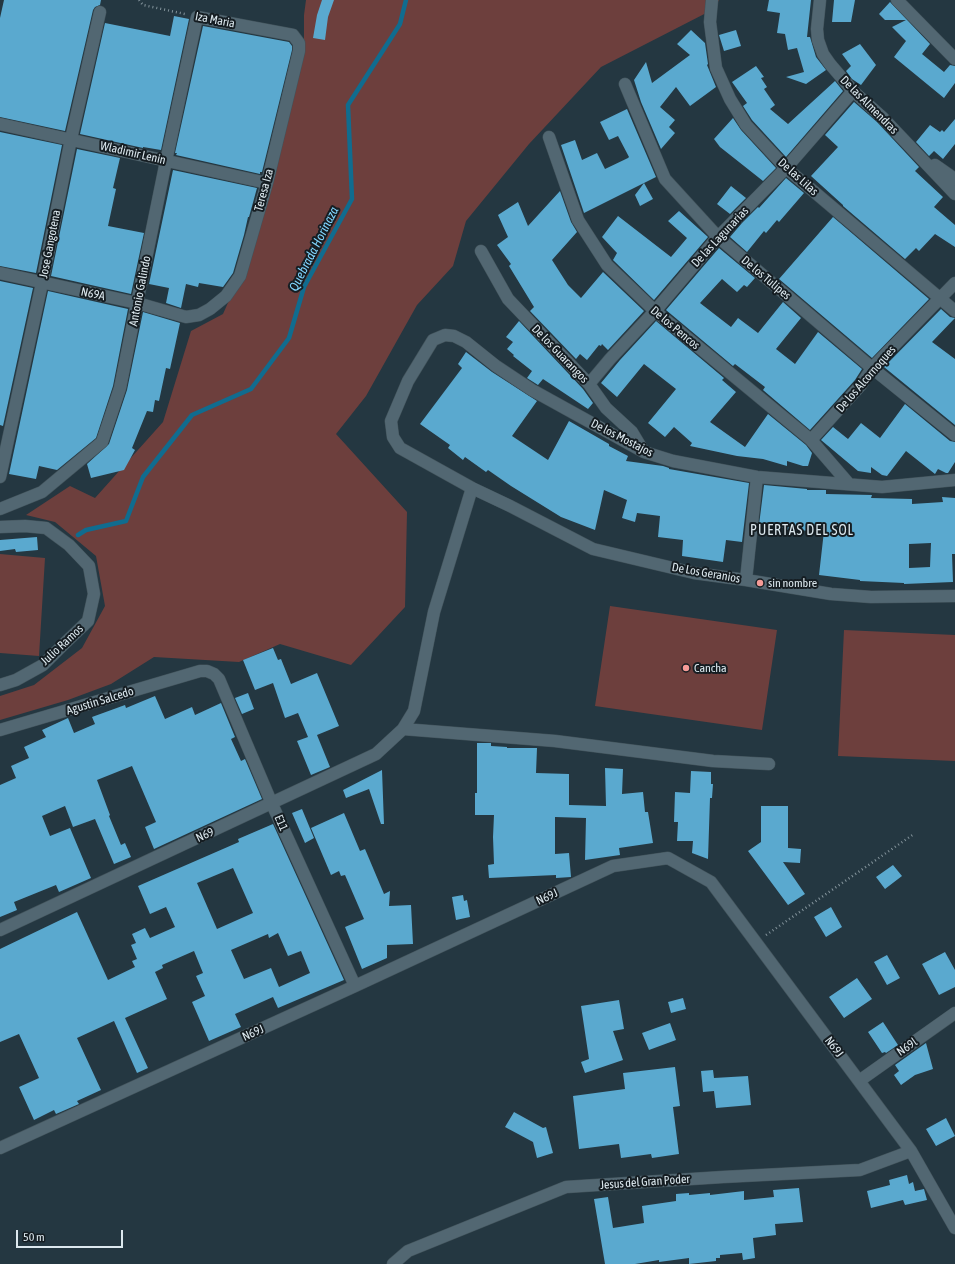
<!DOCTYPE html>
<html>
<head>
<meta charset="utf-8">
<style>
	body { margin:0 }
	#map { position:relative; width:955px; height:1264px; overflow:hidden; background:#243741; font-family:"Asap Condensed",sans-serif }
	canvas { display:block }
	.scale { position:absolute; left:16px; top:1230px; width:107px; height:18px; box-sizing:border-box; border:2px solid #dce8ee; border-top:0; padding-left:5px; font-size:12px; line-height:14px; white-space:nowrap; color:#dce8ee; -webkit-text-stroke:3px #151d22; paint-order:stroke }
</style>
</head>
<body>
<div id="map">
<canvas width="955" height="1264"></canvas>
<div class="scale">50 m</div>
</div>
<script>
const ctx = document.querySelector('canvas').getContext('2d');
ctx.lineJoin = 'round';
function fill(path, color) { ctx.fillStyle = color; ctx.fill(path, 'evenodd'); }
const toPath = rows => new Path2D(rows.map(r => 'M' + r).join(''));
function strokePath(path, color, width, dash) { ctx.strokeStyle = color; ctx.lineWidth = width; ctx.lineCap = dash ? 'butt' : 'round'; ctx.setLineDash(dash || []); ctx.stroke(path); }
function drawText(font, color, halo, rows, align = 'center') {
  ctx.font = font + ' "Asap Condensed",sans-serif'; ctx.lineWidth = 4; ctx.setLineDash([]); ctx.textBaseline = 'middle'; ctx.strokeStyle = halo; ctx.fillStyle = color; for (const [text, x, y, turn = 0] of rows) {
    ctx.save(); ctx.translate(x, y); ctx.rotate((+turn || 0) * Math.PI / 180); ctx.textAlign = isNaN(turn) ? turn : align; if (halo) ctx.strokeText(text, 0, 0); ctx.fillText(text, 0, 0); ctx.restore();
  }
}
fill(toPath([
	[306,0,719,0,714,9,601,67,529,144,466,221,453,266,417,305,366,396,336,434,407,512,405,607,351,665,280,644,239,662,154,657,111,684,68,700,0,720,0,696,34,685,82,648,105,606,96,556,55,522,26,515,70,486,95,498,163,422,191,331,223,314,242,271,304,43,304,15],
	[0,554,45,558,39,656,0,653],
	[610,606,777,630,762,730,595,706],
	[844,630,955,635,955,761,838,756]
]), '#6d3f3d');
strokePath(toPath([
	[78,535,86,530,126,521,143,477,192,415,251,389,289,338,304,287,352,199,348,105,400,24,406,0]
]), '#106c8f', 4.5);
fill(toPath([
	[4,0,101,0,100,5,95,7,93,10,65,131,0,117,0,18],
	[322,0,334,0,328,17,325,40,313,38,317,15],
	[769,0,811,0,807,37,810,37,816,57,826,70,806,84,786,77,804,72,797,48,788,50,785,34,777,33,780,13,767,11],
	[834,0,855,0,851,22,832,22],
	[890,2,930,44,922,54,944,72,950,65,955,66,955,83,944,98,894,57,906,41,892,27,906,20,885,20,879,14],
	[174,16,189,19,161,150,143,147,143,148,80,134,105,23,170,36],
	[203,26,289,42,292,46,292,50,262,172,260,172,260,174,176,155,177,153,175,153],
	[691,30,705,43,708,64,707,65,716,87,690,106,676,87,660,107,675,120,669,127,675,133,661,149,641,102,634,80,646,62,652,83,690,55,677,44],
	[736,30,741,46,724,51,719,35],
	[860,44,876,65,861,85,852,79,846,71,851,66,842,54],
	[756,66,764,77,761,78,767,87,764,89,775,105,770,109,788,124,835,81,843,91,786,157,752,120,743,106,747,103,732,82],
	[854,102,877,122,919,167,915,171,943,197,934,207,955,225,955,247,935,234,919,251,916,248,905,259,843,206,843,205,811,176,838,147,825,135],
	[627,109,656,177,584,213,561,145,575,140,582,160,597,153,605,169,628,158,629,157,618,136,609,140,600,122],
	[733,118,741,130,776,168,763,181,720,147,714,139],
	[955,119,955,144,943,159,934,151,929,156,916,142,930,125,940,132,942,130,944,132],
	[0,132,62,145,36,273,0,266],
	[77,149,120,158,113,188,116,189,108,226,144,233,131,294,51,276],
	[173,170,257,188,249,217,248,217,244,235,233,273,223,287,199,283,198,287,186,284,181,308,166,303,169,288,149,284],
	[786,178,804,193,779,222,777,220,766,233,764,231,747,252,730,237,742,223,758,207,759,208],
	[644,183,653,199,640,206,635,195],
	[731,186,746,198,730,214,717,204],
	[560,191,571,222,577,232,552,260,568,285,581,298,603,272,644,311,608,350,602,344,601,346,599,345,587,360,580,354,576,359,530,311,534,307,509,266,511,264,497,245,508,237,498,215,518,202,528,226],
	[679,211,708,237,654,300,613,260,617,253,602,237,618,216,671,257,687,238,668,221],
	[833,217,929,299,872,358,779,279],
	[719,248,755,278,747,287,744,285,737,292,722,279,700,303,731,327,738,318,758,333,783,302,801,318,776,349,795,364,818,332,862,369,855,380,810,430,763,390,765,387,735,364,733,366,666,310],
	[0,281,33,288,3,426,0,425],
	[48,291,128,309,113,386,96,438,57,470,39,466,36,479,9,474],
	[941,309,950,317,955,318,932,342,955,359,955,425,884,367],
	[143,312,180,323,170,369,166,368,159,401,155,400,153,412,147,411,132,448,135,450,124,470,91,478,87,464,109,444,127,390],
	[519,321,583,389,593,403,588,409,543,379,538,385,527,378,532,371,513,356,514,355,507,349,513,342,506,337],
	[656,321,724,378,722,380,736,392,710,422,745,447,768,414,806,445,812,453,808,466,803,466,787,461,787,466,763,459,737,456,690,446,692,443,674,427,665,437,648,423,676,389,644,364,617,397,601,383,620,360],
	[466,352,492,372,537,401,512,436,548,460,569,421,609,444,609,446,628,456,626,461,663,466,669,468,669,469,749,483,742,542,726,540,723,562,682,556,683,540,658,537,660,516,637,513,635,522,622,518,627,500,604,490,595,530,561,517,511,486,488,470,486,472,465,457,463,460,448,448,450,445,420,424,462,368,458,364],
	[905,404,950,441,955,442,955,462,948,473,946,473,938,469,935,474,906,451,887,476,882,475,871,467,871,473,858,471,821,440,833,427,848,439,861,423,880,438],
	[764,485,807,489,807,490,826,490,826,494,872,495,871,498,912,499,912,504,943,502,942,497,955,498,955,554,952,554,953,582,904,584,904,583,860,581,860,580,819,575,824,531,785,530,785,528,759,525],
	[931,543,930,567,909,568,909,544],
	[37,537,38,550,16,552,15,549,0,551,0,540],
	[273,648,278,660,281,659,291,684,317,673,339,726,317,735,330,767,311,775,297,741,308,737,298,713,285,718,273,683,255,690,243,660],
	[248,693,254,709,242,714,235,698],
	[155,696,165,719,192,707,195,715,221,703,235,737,231,739,241,761,245,759,262,799,154,849,145,827,156,822,132,766,97,780,110,815,109,816,121,845,125,843,131,857,114,864,95,819,73,827,65,806,42,816,50,836,70,828,91,878,59,892,56,885,14,902,17,910,0,917,0,785,16,778,11,766,29,758,24,747,46,737,42,730,68,718,74,733,95,724,92,717,125,705,126,708],
	[477,743,491,743,491,746,507,747,507,748,537,748,536,773,569,774,569,805,606,806,605,768,623,769,622,794,643,792,645,812,648,812,653,843,619,848,620,855,585,860,586,818,555,817,555,854,569,853,571,877,556,878,556,875,489,878,488,865,494,864,493,837,494,815,475,815,475,793,477,793],
	[382,770,384,824,381,824,369,789,346,798,343,790],
	[691,771,711,772,711,784,713,784,712,798,710,798,708,859,692,853,693,841,677,841,678,822,674,822,675,792,690,793],
	[761,806,788,806,788,848,801,849,800,863,783,862,805,894,788,905,748,851,761,842],
	[302,809,314,838,305,843,292,813],
	[344,813,360,851,365,849,384,894,390,891,389,906,411,905,413,944,387,945,387,958,362,969,345,927,364,919,345,875,341,876,339,871,331,875,311,828],
	[273,824,344,980,278,1008,273,997,235,1014,241,1027,209,1041,192,1002,205,996,196,976,203,973,194,951,162,965,163,968,155,972,167,999,125,1018,148,1068,137,1073,114,1021,77,1038,101,1090,77,1101,79,1104,56,1114,54,1110,34,1120,19,1087,39,1078,19,1034,0,1042,0,949,77,912,108,980,135,967,132,961,137,959,131,945,136,943,132,934,145,928,150,938,175,927,166,907,150,914,138,886,239,842,238,839],
	[233,868,253,913,217,929,197,883],
	[278,933,288,956,301,951,310,973,279,987,271,968,244,979,231,950,268,934,269,938],
	[893,865,902,876,885,889,876,877],
	[463,895,464,901,467,900,470,917,456,920,452,897],
	[831,907,842,927,826,937,814,917],
	[945,952,955,970,955,987,939,995,922,964],
	[887,955,900,978,887,985,874,962],
	[857,978,872,999,844,1018,829,997],
	[683,998,686,1009,671,1013,668,1002],
	[619,1000,624,1029,613,1031,623,1060,585,1073,581,1062,589,1059,581,1006],
	[883,1022,898,1045,886,1053,885,1052,882,1053,868,1032],
	[670,1023,676,1040,649,1050,642,1033],
	[926,1043,933,1069,915,1075,901,1085,894,1075,899,1071,895,1065],
	[675,1067,680,1106,673,1107,679,1154,652,1158,651,1154,621,1158,619,1144,579,1149,573,1096,625,1089,623,1073],
	[713,1070,714,1078,748,1076,751,1105,716,1108,714,1091,703,1092,701,1071],
	[514,1112,543,1128,546,1127,553,1153,537,1158,533,1142,505,1127],
	[946,1118,955,1136,936,1146,926,1129],
	[907,1175,909,1184,913,1182,915,1191,924,1189,927,1200,905,1205,903,1200,871,1208,867,1191,890,1185,889,1180],
	[799,1188,803,1222,775,1224,776,1235,753,1238,755,1258,743,1260,742,1253,720,1255,720,1258,716,1258,716,1261,689,1264,689,1258,659,1262,659,1260,635,1264,605,1264,594,1199,608,1197,613,1228,644,1223,642,1206,676,1201,676,1194,689,1193,689,1195,710,1193,710,1195,744,1191,744,1200,774,1197,773,1190]
]), '#5aa9cf');
const minor = toPath([
	[712,0,710,22,716,68,730,99,746,125,786,168,955,311],
	[820,0,817,29,818,40,823,54,830,64,853,91,882,117,955,194],
	[897,0,955,59],
	[625,84,665,179,718,237,872,368,955,435],
	[0,124,267,183],
	[549,137,578,220,607,265,655,311,811,440,849,484],
	[935,165,955,179],
	[481,251,508,299,589,384,606,408,632,432,644,452],
	[0,273,137,303,186,317,199,315,210,309,226,296,240,276,267,183,299,51,299,43,293,35,197,17,166,161,137,303,120,388,102,442,42,492,0,509],
	[589,384,610,359,655,311,718,237,786,168,853,91],
	[811,440,861,385,872,368,955,283],
	[0,477,42,283,71,139,100,12],
	[955,480,882,487,757,477,673,461,644,452,532,390,496,366,466,342,454,336,445,335,433,340,408,381,391,421,393,437,400,448,472,488,510,506,593,549,694,573,746,580,831,594,871,597,955,596],
	[0,527,25,526,46,528,69,545,89,566,94,594,88,621,66,642,43,665,16,680,0,685],
	[746,580,757,477],
	[403,729,555,741,713,761,769,764],
	[0,730,200,671,207,671,214,674,219,679,272,804,355,986],
	[0,930,376,754,403,729,414,711,434,612,472,488],
	[859,1081,955,1013],
	[0,1148,355,986,613,866,668,858,711,882,911,1151,955,1228],
	[393,1264,408,1251,566,1187,723,1177,860,1170,911,1151]
]);
strokePath(minor, '#42535b', 13);
strokePath(toPath([
	[139,0,143,5,185,14],
	[766,935,914,834]
]), '#84949c', 2.5, [1, 3]);
strokePath(minor, '#526772', 12);
for (const [x, y, r, color] of [
	[760,583,4,"#f59b97"],
	[686,668,4,"#f59b97"]
]) { const dot = new Path2D(); dot.arc(x, y, r, 0, 2 * Math.PI); ctx.fillStyle = color; ctx.fill(dot); strokePath(dot, '#151d22', 1.5); }
drawText('12px', '#dce8ee', '#151d22', [
	["Iza Maria",215,20,11],
	["De las Almendras",869,105,45],
	["Wladimir Lenin",133,153,13],
	["De las Lilas",798,177,42],
	["Teresa Iza",264,190,-75],
	["De las Lagunarias",720,237,-47],
	["Jose Gangotena",50,244,-79],
	["De los Tulipes",766,278,40],
	["Antonio Galindo",140,291,-79],
	["N69A",93,294,12],
	["De los Pencos",675,328,40],
	["De los Guarangos",560,354,46],
	["De los Alcornoques",866,379,-49],
	["De los Mostajos",622,438,27],
	["De Los Geranios",706,573,10],
	["Julio Ramos",62,645,-43],
	["Agustin Salcedo",100,701,-17],
	["E11",281,823,66],
	["N69",205,835,-25],
	["N69J",547,897,-25],
	["N69J",253,1033,-24],
	["N69J",834,1047,53],
	["N69l",907,1047,-35],
	["Jesus del Gran Poder",645,1182,-4]
]);
drawText('12px', '#dce8ee', '#151d22', [
	["sin nombre",768,583],
	["Cancha",694,668]
], 'left');
drawText('italic 13px', '#81d6ff', '#151d22', [
	["Quebrada Horinaza",314,249,-63]
]);
ctx.letterSpacing = '1px';
drawText('14px', '#dce8ee', '#151d22', [
	["PUERTAS DEL SOL",802,531]
]);
ctx.letterSpacing = '0px';
</script>
</body>
</html>
